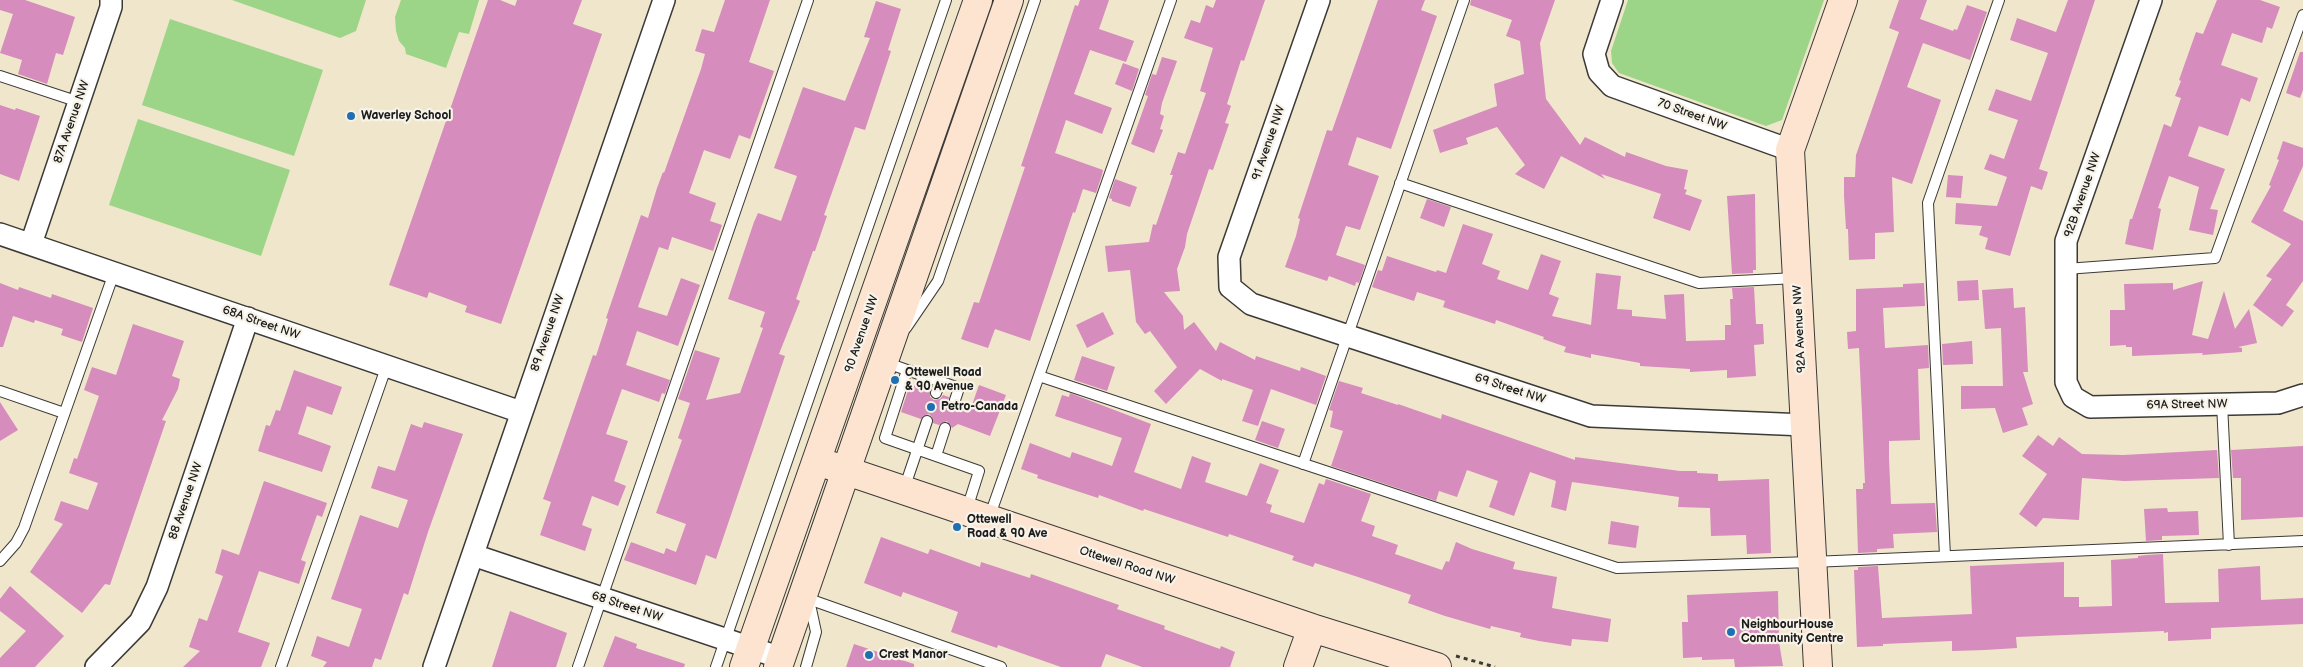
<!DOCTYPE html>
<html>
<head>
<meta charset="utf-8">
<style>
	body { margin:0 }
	canvas { display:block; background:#efe6cb }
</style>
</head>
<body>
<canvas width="2303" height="667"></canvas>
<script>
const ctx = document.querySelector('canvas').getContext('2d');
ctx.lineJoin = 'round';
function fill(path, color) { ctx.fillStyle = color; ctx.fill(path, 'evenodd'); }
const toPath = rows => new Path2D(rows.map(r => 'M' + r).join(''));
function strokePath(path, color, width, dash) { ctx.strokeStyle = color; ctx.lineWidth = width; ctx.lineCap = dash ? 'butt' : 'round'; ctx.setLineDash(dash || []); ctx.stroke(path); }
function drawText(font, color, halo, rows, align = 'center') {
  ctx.font = font + ' "Balsamiq Sans",sans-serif'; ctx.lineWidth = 4.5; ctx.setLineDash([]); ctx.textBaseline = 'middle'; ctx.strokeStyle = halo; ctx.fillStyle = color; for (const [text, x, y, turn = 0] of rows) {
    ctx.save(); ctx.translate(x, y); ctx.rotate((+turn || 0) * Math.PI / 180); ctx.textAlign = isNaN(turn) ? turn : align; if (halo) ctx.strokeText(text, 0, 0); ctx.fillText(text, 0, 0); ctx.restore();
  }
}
fill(toPath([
	[232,0,366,0,356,31,340,38],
	[401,0,479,0,469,34,459,32,446,68,406,54,405,48,399,41,396,31,395,17],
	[1628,0,1824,0,1782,120,1766,126,1619,73,1612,63,1611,51],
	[170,19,323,70,294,156,142,105],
	[138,119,290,170,261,256,109,205]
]), '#9cd588');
fill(toPath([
	[0,0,25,0,75,17,63,55,56,53,47,84,18,74,22,60,0,53,13,14,0,10],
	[488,0,500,0,515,6,517,0,582,0,573,24,602,34,501,324,465,312,467,306,429,292,427,298,389,285],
	[725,0,770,0,749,62,774,71,750,139,739,135,730,159,704,150,689,193,716,203,710,221,722,225,713,251,672,237,668,250,659,247,638,307,667,316,681,278,700,285,678,346,637,331,626,365,670,380,665,394,662,393,659,402,622,389,606,434,628,441,614,481,626,486,618,506,592,496,582,525,592,529,585,551,540,535,551,502,543,499,593,355,596,356,608,319,606,318,641,215,648,218,657,188,663,172,664,173,701,69,705,54,695,51,702,29,714,32],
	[1080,0,1109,0,1099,29,1134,41,1126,62,1090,50,1074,94,1112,108,1102,134,1066,120,1055,153,1103,170,1102,175,1096,193,1083,189,1075,213,1073,212,1030,341,995,329,988,348,961,339,974,302,979,303,1025,167,1021,166,1035,124,1075,5,1078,6],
	[1216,0,1265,0,1244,61,1241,60,1227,104,1231,106,1225,123,1229,124,1213,170,1209,169,1187,234,1185,247,1177,269,1180,291,1164,292,1183,316,1184,330,1194,322,1216,351,1220,342,1255,360,1256,356,1300,371,1301,367,1326,376,1316,405,1271,389,1258,426,1242,421,1253,390,1222,379,1222,381,1200,369,1166,404,1154,391,1177,367,1150,331,1145,334,1136,322,1130,270,1108,272,1105,246,1149,242,1153,224,1156,225,1173,175,1170,175,1178,152,1185,154,1206,93,1200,91,1213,48,1184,38,1191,20,1200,23,1206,5,1213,8],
	[1378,0,1425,0,1421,10,1437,16,1391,149,1357,137,1348,165,1379,176,1360,230,1346,226,1336,255,1365,265,1359,283,1356,282,1355,286,1329,276,1327,281,1285,267,1296,236,1300,219,1298,218,1327,130,1332,131],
	[1471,0,1555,0,1540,43,1546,99,1580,145,1585,137,1625,157,1626,152,1666,166,1688,170,1684,189,1687,190,1685,194,1702,200,1690,231,1653,218,1661,194,1601,174,1605,179,1561,156,1544,189,1515,174,1525,165,1497,127,1466,138,1468,144,1440,153,1433,130,1497,106,1494,84,1524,74,1520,41,1506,36,1512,20,1470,5],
	[1899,0,1927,0,1920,19,1953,31,1954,29,1957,30,1967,5,1987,12,1970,60,1923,43,1907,87,1941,100,1912,184,1892,177,1894,232,1875,233,1875,259,1849,260,1848,229,1846,229,1844,196,1844,177,1855,177,1856,155,1899,32,1889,28],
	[2068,0,2095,0,2039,169,2048,172,2042,190,2031,186,2010,256,1985,249,1988,238,1979,235,1982,226,1955,224,1956,203,1997,206,2007,177,1984,169,1990,154,2004,159,2018,120,1988,110,1996,89,2031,101,2048,53,2010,40,2017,18,2056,32],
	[2217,0,2260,0,2280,7,2272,29,2267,27,2262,43,2232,33,2221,65,2258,78,2250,102,2241,98,2228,136,2199,126,2188,156,2225,169,2210,209,2218,210,2213,235,2189,230,2199,187,2169,176,2158,208,2161,209,2153,250,2125,244,2130,219,2132,219,2164,124,2171,127,2181,98,2175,96,2181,81,2179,80,2196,32,2203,34],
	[876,1,901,9,888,50,891,51,865,130,855,127,824,215,827,216,815,251,813,251,796,299,800,301,779,354,785,356,716,559,706,555,696,585,624,560,631,542,664,554,666,548,676,552,686,524,656,513,682,440,678,438,690,403,678,399,683,385,695,350,720,358,706,400,740,393,763,328,760,327,765,312,728,299,754,222,758,213,781,221,797,176,774,168,803,87,845,101,870,38,864,37],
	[2300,52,2303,52,2303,90,2300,98,2286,93],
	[1162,57,1177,61,1162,103,1160,114,1164,116,1160,129,1163,130,1154,153,1131,144,1148,96,1145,95,1152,74,1156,75],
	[1123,63,1139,69,1132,91,1115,84],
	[0,105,15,110,16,108,40,116,19,181,0,174],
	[2283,141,2303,148,2303,166,2283,211,2303,221,2303,281,2286,305,2294,311,2282,327,2253,305,2272,279,2266,276,2291,244,2251,222,2271,186,2269,185,2279,160,2277,159],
	[1948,175,1963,176,1961,198,1946,197],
	[1115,179,1137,187,1130,207,1112,201,1112,199,1109,198],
	[1755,194,1756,270,1753,270,1753,273,1732,274,1727,196],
	[1427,199,1451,207,1444,227,1420,218],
	[1463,224,1493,234,1482,264,1500,271,1497,279,1528,290,1541,254,1561,261,1549,294,1559,298,1552,316,1591,325,1596,273,1621,276,1617,309,1632,310,1632,316,1666,319,1664,295,1684,294,1686,341,1725,340,1725,325,1731,325,1730,299,1733,299,1732,288,1754,287,1756,324,1763,324,1764,344,1754,345,1756,376,1727,378,1727,370,1690,372,1690,369,1640,366,1640,363,1591,354,1591,358,1564,352,1566,347,1543,339,1544,337,1496,320,1495,324,1443,307,1445,301,1417,292,1414,301,1372,287,1378,270,1382,271,1387,256,1436,272,1437,270,1446,273],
	[1978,280,1979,300,1958,301,1957,281],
	[2203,281,2192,335,2208,339,2224,291,2235,329,2249,309,2257,343,2238,347,2242,348,2242,352,2202,355,2203,353,2132,356,2132,347,2126,347,2126,345,2110,346,2110,310,2125,310,2124,284,2173,283,2173,290],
	[0,283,18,290,19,287,51,298,52,294,93,308,82,342,61,335,63,329,35,320,34,323,13,316,3,347,0,347],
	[1924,283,1925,306,1883,308,1885,348,1928,345,1929,368,1918,369,1920,440,1889,441,1889,458,1891,504,1935,503,1937,532,1893,534,1894,548,1877,549,1877,552,1858,553,1856,489,1863,489,1863,483,1865,483,1862,413,1859,348,1848,349,1847,332,1856,331,1856,289,1903,287,1903,284],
	[2013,288,2014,308,2025,307,2028,372,2023,372,2033,404,2022,408,2028,425,2003,433,1995,408,1961,409,1961,386,2003,386,2001,328,1985,329,1982,290],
	[1103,312,1114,334,1087,348,1076,325],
	[133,324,184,341,172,376,180,379,178,389,162,420,166,421,110,585,105,584,82,613,30,572,63,524,54,520,61,501,88,510,98,483,69,473,74,458,77,459,99,396,84,390,92,367,116,375],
	[1972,341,1973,364,1943,365,1942,344],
	[1082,356,1115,367,1107,391,1074,380],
	[294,370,342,387,332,415,307,406,298,434,331,446,322,472,258,451,266,425,270,426,276,410,280,411],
	[1339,381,1363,388,1361,393,1398,405,1398,404,1441,419,1442,414,1575,460,1575,457,1680,471,1697,471,1697,473,1718,474,1718,481,1769,479,1771,553,1747,554,1746,535,1711,536,1710,508,1678,507,1679,497,1572,482,1566,511,1551,507,1556,481,1530,472,1514,516,1489,507,1498,481,1467,470,1457,497,1439,491,1436,501,1331,466,1343,431,1330,427,1333,411,1329,410],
	[910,384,930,391,930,397,934,400,940,399,943,395,949,397,948,402,953,407,959,405,962,402,972,405,979,385,1006,395,990,436,958,424,952,428,947,421,939,425,933,423,932,417,929,414,923,416,921,419,901,412],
	[1070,393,1151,424,1134,472,1181,489,1192,456,1211,463,1205,482,1247,496,1260,463,1279,470,1266,503,1272,505,1270,512,1304,523,1319,483,1324,485,1326,479,1371,494,1361,521,1375,526,1372,536,1398,545,1395,554,1442,570,1446,561,1449,562,1456,542,1472,549,1515,562,1513,569,1557,577,1552,608,1611,619,1608,642,1572,639,1571,646,1539,641,1520,637,1521,633,1491,626,1490,629,1445,616,1408,603,1411,595,1358,577,1315,563,1313,567,1292,560,1294,556,1229,534,1228,537,1144,509,1143,511,1099,495,1098,498,1037,478,1038,475,1021,469,1030,443,1070,458,1072,452,1112,466,1122,438,1055,416,1062,395,1069,397],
	[0,402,18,430,0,441],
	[1262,421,1285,429,1278,448,1255,440],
	[424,422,463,434,428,532,408,595,404,593,381,660,375,658,372,667,323,667,327,662,311,656,317,636,349,647,362,609,331,599,360,515,398,528,408,500,371,488,378,466,395,471,411,424,422,428],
	[2038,435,2053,446,2059,437,2082,454,2123,455,2217,450,2219,478,2124,481,2082,478,2079,520,2043,518,2036,527,2019,514,2047,474,2022,456],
	[2303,446,2303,517,2241,520,2241,478,2233,478,2231,450],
	[264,481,327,503,322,517,317,515,301,560,306,562,299,584,259,571,238,632,270,643,261,667,183,667,200,651,189,647,199,618,207,621,223,576,215,573,222,549,239,555],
	[2167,508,2168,512,2198,511,2199,535,2162,536,2162,540,2146,541,2144,509],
	[1611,521,1639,526,1636,548,1608,544],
	[881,537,928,554,930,549,980,567,981,562,1030,578,1031,574,1119,605,1117,609,1165,626,1164,629,1220,649,1221,646,1235,652,1230,667,1142,667,1106,654,1101,667,1061,667,998,645,997,648,951,632,958,612,903,592,901,597,864,583],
	[2163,554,2165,603,2219,602,2218,569,2260,566,2261,600,2303,598,2303,624,2211,628,2211,639,2168,641,2168,632,2164,633,2164,631,2016,637,2017,648,1985,650,1952,651,1952,641,1883,644,1883,646,1857,647,1854,570,1858,570,1858,567,1878,566,1882,618,1951,615,1972,614,1970,566,2064,562,2064,597,2079,597,2079,607,2112,606,2111,560,2138,558,2138,556,2147,555],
	[10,586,64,636,35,667,0,667,0,658,26,631,0,611,0,599],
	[1778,591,1779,642,1783,666,1735,667,1734,659,1702,660,1702,657,1683,658,1682,622,1688,622,1687,595],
	[510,611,567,633,556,667,492,667],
	[615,636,637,644,636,648,685,664,684,667,603,667],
	[854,644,914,664,914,667,846,667]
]), '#d68cbc');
const lane = toPath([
	[0,76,79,102],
	[1400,183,1699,283,1796,278],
	[2066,269,2215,258,2303,15],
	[906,328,938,281,1035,0],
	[884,362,907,370,885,438,979,471,967,509],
	[907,370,959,388,955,400],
	[1039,376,1617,568,1812,562,2303,541],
	[0,391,64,413],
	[936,393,940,382],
	[2222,404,2229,545],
	[936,456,945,428],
	[1303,464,1464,0],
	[904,489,927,421],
	[989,518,1171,0],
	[1945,556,1928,203,1999,0],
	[0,561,16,543,24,528,114,273],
	[803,597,1001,667],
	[804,600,811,609,816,632,806,667],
	[281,667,387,365],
	[578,667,808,0],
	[716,667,946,0]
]);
const street = toPath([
	[1319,0,1229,257,1230,287,1251,304,1591,416,1805,425],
	[1612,0,1594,54,1599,72,1612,86,1790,150],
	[2151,0,2066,241,2066,382,2073,397,2090,407,2278,403,2303,395],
	[0,234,521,412],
	[31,244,111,7,111,0],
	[473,555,781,658],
	[96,667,140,622,157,587,248,318],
	[434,667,664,0]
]);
const secondary = toPath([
	[829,465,1312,628,1437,667],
	[744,667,978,0],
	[778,667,1009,0],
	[1298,667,1312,628],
	[1818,667,1790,150,1843,0]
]);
strokePath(lane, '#3c3a36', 12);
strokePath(street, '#3c3a36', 24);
strokePath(secondary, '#3c3a36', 30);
strokePath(toPath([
	[1456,656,1495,667]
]), '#3c3a36', 3, [4, 4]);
strokePath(lane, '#fff', 10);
strokePath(street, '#fff', 21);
strokePath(secondary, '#fde4d1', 28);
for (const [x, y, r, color] of [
	[351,116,5,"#1f6fb2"],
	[895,380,5,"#1f6fb2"],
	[931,407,5,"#1f6fb2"],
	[957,527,5,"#1f6fb2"],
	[1731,632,5,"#1f6fb2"],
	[869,655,5,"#1f6fb2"]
]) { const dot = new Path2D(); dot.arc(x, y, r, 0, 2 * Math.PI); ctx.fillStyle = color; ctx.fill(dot); strokePath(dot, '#f7f3e8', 2); }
drawText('12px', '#1c1c1c', '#f7f3e8', [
	["70 Street NW",1692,115,20],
	["87A Avenue NW",72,122,-71],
	["91 Avenue NW",1269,143,-71],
	["92B Avenue NW",2083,195,-71],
	["68A Street NW",261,323,19],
	["92A Avenue NW",1800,329,-93],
	["89 Avenue NW",548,333,-71],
	["90 Avenue NW",862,334,-71],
	["69 Street NW",1510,389,18],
	["69A Street NW",2187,405,-1],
	["88 Avenue NW",186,501,-71],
	["Ottewell Road NW",1127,566,18],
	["68 Street NW",627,607,18]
]);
drawText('bold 12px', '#1c1c1c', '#f7f3e8', [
	["Waverley School",361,116],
	["Ottewell Road",905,373],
	["& 90 Avenue",905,387],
	["Petro-Canada",941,407],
	["Ottewell",967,520],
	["Road & 90 Ave",967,534],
	["NeighbourHouse",1741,625],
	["Community Centre",1741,639],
	["Crest Manor",879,655]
], 'left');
</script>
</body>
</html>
